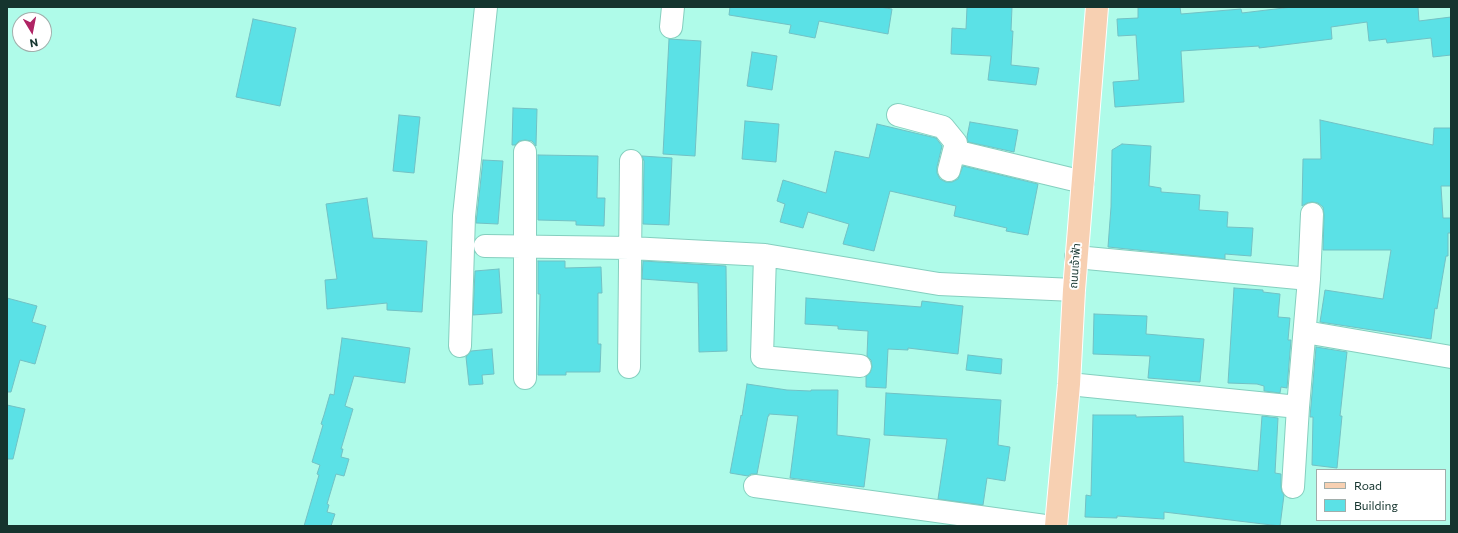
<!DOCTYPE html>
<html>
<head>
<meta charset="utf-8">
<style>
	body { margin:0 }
	#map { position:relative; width:1458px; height:533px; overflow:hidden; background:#affbe9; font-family:Commissioner,sans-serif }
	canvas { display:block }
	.frame { position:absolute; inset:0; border:8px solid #15342e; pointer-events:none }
	.legend { position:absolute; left:1316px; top:469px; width:130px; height:52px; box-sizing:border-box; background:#fff; border:1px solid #a1aeab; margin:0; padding:5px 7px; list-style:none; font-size:12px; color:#15342e }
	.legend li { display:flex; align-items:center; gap:8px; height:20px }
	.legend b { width:20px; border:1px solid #a1aeab }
	.north { position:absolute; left:12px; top:12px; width:40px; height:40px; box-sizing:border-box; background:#fff; border:1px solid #a1aeab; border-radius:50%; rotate:170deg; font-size:11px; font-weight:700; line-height:16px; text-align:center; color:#15342e }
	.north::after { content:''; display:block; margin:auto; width:14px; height:18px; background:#af2464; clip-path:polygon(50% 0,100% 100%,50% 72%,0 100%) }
</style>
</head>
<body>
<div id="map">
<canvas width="1458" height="533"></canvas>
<div class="frame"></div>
<ul class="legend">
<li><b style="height:5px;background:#f7d0b2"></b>Road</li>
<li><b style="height:11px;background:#5be1e6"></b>Building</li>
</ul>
<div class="north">N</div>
</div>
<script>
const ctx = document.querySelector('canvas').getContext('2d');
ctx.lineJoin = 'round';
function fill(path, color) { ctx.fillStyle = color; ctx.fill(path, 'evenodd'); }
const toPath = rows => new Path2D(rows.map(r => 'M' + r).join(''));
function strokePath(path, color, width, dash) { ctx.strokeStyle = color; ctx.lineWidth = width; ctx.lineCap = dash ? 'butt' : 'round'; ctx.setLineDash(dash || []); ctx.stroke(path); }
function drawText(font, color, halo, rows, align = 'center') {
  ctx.font = font + ' Commissioner,"Noto Sans Thai",sans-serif'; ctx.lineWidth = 4; ctx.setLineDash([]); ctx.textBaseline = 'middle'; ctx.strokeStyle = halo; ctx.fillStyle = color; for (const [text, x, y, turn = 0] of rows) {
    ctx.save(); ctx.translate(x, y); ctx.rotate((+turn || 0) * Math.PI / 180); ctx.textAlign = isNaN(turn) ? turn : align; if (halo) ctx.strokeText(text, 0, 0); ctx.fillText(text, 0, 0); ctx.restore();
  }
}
const building = toPath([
	[730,7,880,7,892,9,888,34,819,21,815,38,789,33,791,25,729,15,730,7],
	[967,7,1012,7,1011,31,1013,31,1011,65,1039,68,1036,85,988,80,991,56,951,54,952,28,966,29,967,7],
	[1138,7,1180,7,1181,14,1241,9,1242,13,1292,7,1418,7,1419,21,1451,17,1451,55,1433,57,1431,38,1387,43,1386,39,1369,41,1367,22,1331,27,1332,39,1259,48,1259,46,1181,51,1184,102,1115,107,1113,82,1139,80,1136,35,1118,36,1117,19,1138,18,1138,7],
	[253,19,296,28,280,106,236,97,253,19],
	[669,39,701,41,695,156,663,154,669,39],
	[752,52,777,56,772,90,747,86,752,52],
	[513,108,537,109,536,146,532,141,525,140,519,141,515,145,512,145,513,108],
	[399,115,420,117,414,173,393,171,399,115],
	[1320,120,1433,145,1434,128,1451,128,1451,186,1441,186,1443,218,1451,218,1451,233,1448,233,1448,256,1446,256,1437,309,1435,308,1431,339,1320,322,1325,290,1383,299,1391,250,1323,250,1324,215,1323,207,1318,203,1312,202,1307,203,1302,206,1303,159,1321,159,1320,120],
	[745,121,779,124,776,162,742,159,745,121],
	[970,122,1018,130,1014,152,968,142,967,137,970,122],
	[877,124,936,138,942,146,937,167,937,173,940,179,946,182,952,182,958,179,963,166,1038,184,1028,235,1006,231,1007,228,954,216,956,206,890,191,874,251,843,244,849,224,808,212,803,228,780,222,785,204,777,201,783,180,826,193,835,151,869,158,877,124],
	[1122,144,1151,146,1149,186,1161,188,1161,192,1200,195,1199,210,1228,212,1227,227,1253,228,1251,256,1225,254,1225,259,1108,247,1111,207,1112,150,1122,144],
	[538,155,598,156,597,198,605,198,604,226,576,225,576,221,538,220,538,155],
	[642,156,672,158,669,225,643,224,644,161,642,156],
	[483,160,503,161,498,224,476,223,483,160],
	[367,198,373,238,427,241,422,312,387,310,387,303,327,309,325,280,337,279,326,204,367,198],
	[538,261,565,261,565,268,601,267,602,293,598,293,598,344,601,344,600,372,566,372,566,375,538,375,540,294,538,294,538,261],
	[643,261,726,266,727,351,699,352,698,283,642,279,643,261],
	[499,269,502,313,473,315,475,271,499,269],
	[1234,288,1263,290,1263,292,1280,294,1278,317,1290,318,1288,340,1291,340,1287,388,1281,387,1280,393,1264,391,1264,386,1257,384,1228,383,1234,288],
	[7,298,37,306,32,322,46,326,35,364,20,360,11,392,7,392,7,298],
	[806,298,921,307,922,301,963,306,958,354,908,348,908,350,888,349,886,388,866,387,866,376,870,373,872,367,871,360,867,356,868,331,838,329,838,326,805,324,806,298],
	[1094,314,1147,316,1146,334,1204,339,1200,382,1148,378,1150,356,1093,354,1094,314],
	[342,338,410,348,405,383,354,376,345,406,353,409,341,449,343,449,341,457,349,459,344,476,336,474,327,504,329,505,327,512,335,514,331,526,304,526,319,475,317,474,320,465,312,462,323,425,321,424,324,415,330,394,334,395,342,338],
	[1316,347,1347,352,1340,416,1342,416,1337,468,1312,465,1313,417,1310,417,1316,347],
	[492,349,494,374,482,375,483,384,469,385,466,357,471,351,492,349],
	[968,355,1002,359,1001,374,966,370,968,355],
	[747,384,787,390,811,391,811,390,838,390,837,435,870,439,864,487,790,478,798,416,769,414,769,416,768,416,757,474,751,474,748,476,730,473,741,415,742,416,747,384],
	[886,393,1001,400,998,445,1010,447,1005,481,987,478,983,505,938,499,947,439,884,435,886,393],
	[7,405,25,409,13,459,7,459,7,405],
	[1093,415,1136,415,1136,417,1183,416,1184,462,1258,471,1262,416,1278,418,1275,473,1281,474,1281,487,1282,492,1284,495,1280,526,1164,512,1164,519,1117,516,1117,518,1085,517,1086,495,1091,496,1093,415]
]);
fill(building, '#5be1e6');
strokePath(building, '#72c1c4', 1);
const minor = toPath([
	[671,27,673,7],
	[898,115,943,127,956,143,949,170],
	[954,151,1083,182],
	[485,246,630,248,765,255,939,284,1074,290],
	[765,255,762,357,860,366],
	[1076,257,1309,279],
	[1305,332,1451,357],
	[460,346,464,216,486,7],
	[629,367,631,161],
	[525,378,525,152],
	[1069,384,1298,407],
	[755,486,1045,526],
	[1293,487,1298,407,1309,279,1312,214]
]);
const major = toPath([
	[1056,526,1069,384,1074,290,1097,7]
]);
strokePath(minor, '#85cfbf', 24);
strokePath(major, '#fff', 24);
strokePath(minor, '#fff', 22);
strokePath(major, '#f7d0b2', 22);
drawText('11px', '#15342e', '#fff', [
	["ถนนเจ้าฟ้า",1075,266,-86]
]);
</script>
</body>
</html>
